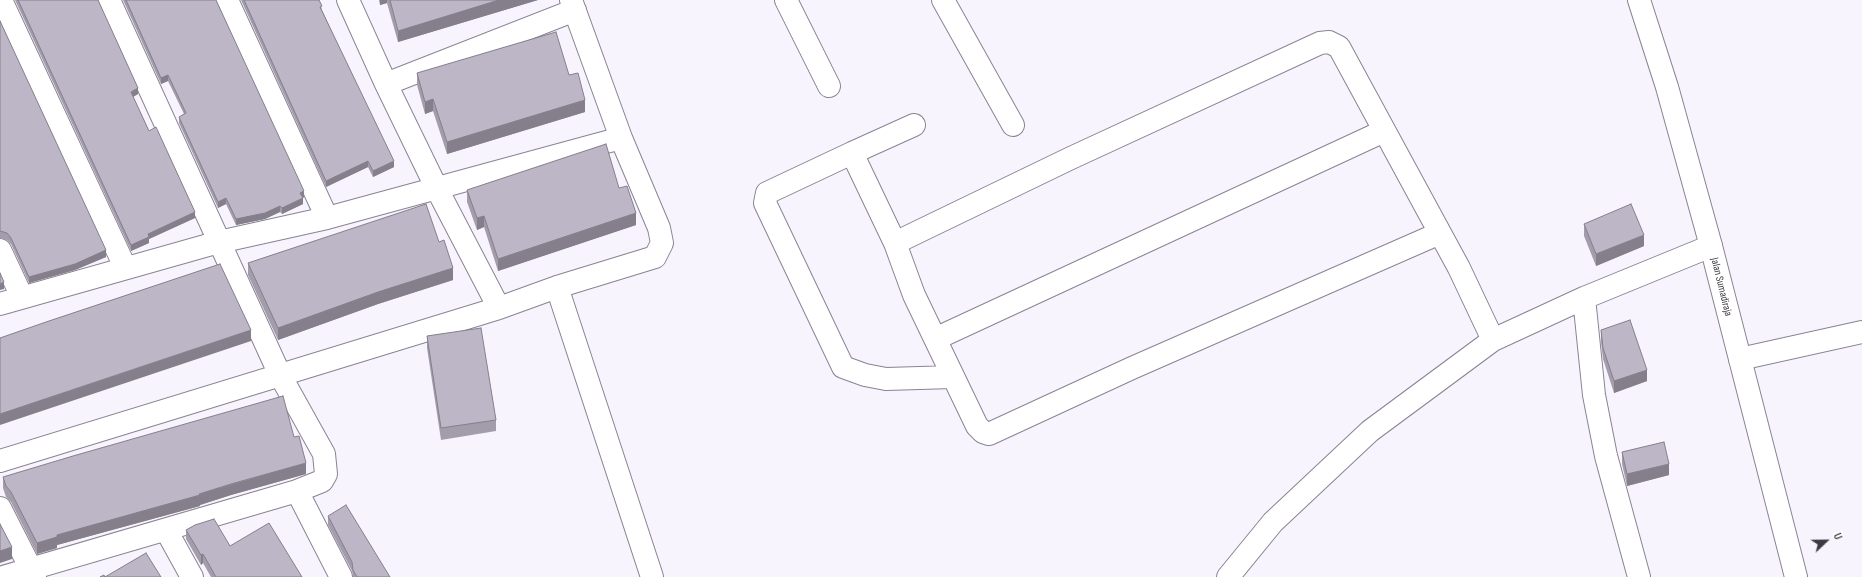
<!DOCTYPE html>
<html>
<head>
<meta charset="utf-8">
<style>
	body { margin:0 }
	#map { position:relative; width:1862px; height:577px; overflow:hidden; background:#f8f4fe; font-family:"Sofia Sans Condensed",sans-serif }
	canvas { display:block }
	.north { position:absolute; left:1806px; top:521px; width:40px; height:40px; -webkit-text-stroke:3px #fff; paint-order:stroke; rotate:68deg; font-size:11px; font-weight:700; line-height:16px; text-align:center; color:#3c393f }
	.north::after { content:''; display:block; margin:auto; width:14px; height:18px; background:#3c393f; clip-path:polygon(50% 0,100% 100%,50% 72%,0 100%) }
</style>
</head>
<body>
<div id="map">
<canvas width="1862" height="577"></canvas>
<div class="north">U</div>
</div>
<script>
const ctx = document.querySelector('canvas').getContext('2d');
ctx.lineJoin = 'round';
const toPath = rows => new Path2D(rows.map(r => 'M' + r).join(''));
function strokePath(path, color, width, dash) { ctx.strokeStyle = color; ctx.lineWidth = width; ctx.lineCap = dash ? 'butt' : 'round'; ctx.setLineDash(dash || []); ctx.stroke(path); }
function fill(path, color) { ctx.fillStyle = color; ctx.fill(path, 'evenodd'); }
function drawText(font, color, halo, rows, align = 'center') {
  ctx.font = font + ' "Sofia Sans Condensed",sans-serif'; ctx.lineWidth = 4; ctx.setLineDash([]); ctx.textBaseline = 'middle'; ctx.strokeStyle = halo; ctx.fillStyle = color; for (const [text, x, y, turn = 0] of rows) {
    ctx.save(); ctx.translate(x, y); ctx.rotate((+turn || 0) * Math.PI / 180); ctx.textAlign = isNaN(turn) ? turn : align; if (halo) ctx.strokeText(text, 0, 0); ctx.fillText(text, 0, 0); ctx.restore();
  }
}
const street = toPath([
	[1,0,125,267],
	[227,0,327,218],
	[348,0,386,84,437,189,499,308],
	[786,0,829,86],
	[943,0,1013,125],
	[386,84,575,10],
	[852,153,914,125],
	[1440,233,1132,368,989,434,983,432,977,426,914,295,895,243,1071,158,1320,43,1329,42,1339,47,1440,233,1459,268,1493,340],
	[895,243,852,153,767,193,765,203,843,367,865,375,886,379,953,377],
	[0,250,22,297],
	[557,287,652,577],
	[1584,298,1594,395,1606,456,1639,577],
	[0,304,219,242,327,218,621,138],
	[935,339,1384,131],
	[1740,359,1862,332],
	[0,461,499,308,557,287,655,257,662,243,659,228,621,138,571,0],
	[297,491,341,577],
	[0,508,35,577],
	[166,530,192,577],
	[3,577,297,491,322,481,326,474,324,454,280,375,109,0],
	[1228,577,1273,522,1370,431,1493,340,1584,298,1711,246]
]);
const secondary = toPath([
	[1639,0,1667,87,1711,246,1796,577]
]);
strokePath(street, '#8a8393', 24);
strokePath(secondary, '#8a8393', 24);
strokePath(street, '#fff', 22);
strokePath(secondary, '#fff', 22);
fill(toPath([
	[15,0,98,0,138,94,133,97,149,131,195,218,149,239,149,243,131,251],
	[123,0,216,0,304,197,303,198,303,204,282,214,280,212,265,219,236,225,226,204,218,208,179,123,179,117,184,114,168,81,161,84],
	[241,0,319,0,322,10,394,167,373,177,368,167,326,187],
	[379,0,538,0,398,42,387,3,380,5],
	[0,21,106,257,75,270,29,283,11,244,7,240,0,238],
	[417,73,569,75,585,112,447,154,433,111,425,114,417,85],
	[619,188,636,225,498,271,484,227,477,230,467,202,467,190],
	[1584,224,1644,246,1596,266,1584,236],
	[439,242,453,280,378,304,278,340,248,275,248,263],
	[1601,330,1647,381,1614,393,1603,359,1601,342],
	[427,336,496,420,496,431,441,440,427,348],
	[294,437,306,474,231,495,200,505,200,506,57,545,57,548,37,554,11,502,6,497,3,488,3,477],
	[1622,452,1669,475,1627,486,1622,464],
	[328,516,390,577,353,577,352,571,328,525],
	[186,530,230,546,302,577,211,577,203,563,201,565,186,539]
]), '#a39dab');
fill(toPath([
	[380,0,387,0,387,3,380,5],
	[499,0,538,0,398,42,398,31],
	[168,75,168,81,161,84,161,78],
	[138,88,138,94,131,98,131,92],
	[433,99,433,111,425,114,425,102],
	[585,100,585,112,447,154,447,142],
	[368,161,368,167,326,187,326,181],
	[394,161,394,167,373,177,373,171],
	[304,191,304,197,300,199,300,193],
	[226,198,226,204,218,208,218,202],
	[303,198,303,204,282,214,282,208],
	[280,206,280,212,265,219,236,225,236,219],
	[195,212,195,218,149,239,149,243,131,251,131,245,148,234],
	[636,213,636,225,498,271,498,259],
	[484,216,484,227,477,230,477,218],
	[1644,235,1644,246,1596,266,1596,254],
	[106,250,106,257,75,270,29,283,29,277],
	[453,268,453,280,378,304,278,340,278,328,378,292],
	[4,282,4,289,0,290,0,284],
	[251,330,251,341,0,425,0,414],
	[1647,370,1647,381,1614,393,1614,381],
	[306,463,306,474,231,495,200,505,200,506,57,545,57,548,37,554,37,543,57,535],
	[1669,464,1669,475,1627,486,1627,474],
	[12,547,12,559,0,563,0,551],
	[203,554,203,563,201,565,201,555]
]), '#847f8b');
const building = toPath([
	[18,0,98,0,138,88,131,92,149,131,156,127,195,212,148,234,149,237,131,245,18,0],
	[126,0,216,0,304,191,300,193,303,198,282,208,280,206,265,213,236,219,226,198,218,202,179,117,186,113,168,75,161,78,126,0],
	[244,0,319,0,322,6,320,7,394,161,373,171,368,161,326,181,244,0],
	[390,0,499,0,398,31,390,0],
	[0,21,106,250,75,264,29,277,11,238,7,233,0,231,0,21],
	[556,32,569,75,578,73,585,100,447,142,433,99,425,102,417,73,556,32],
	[606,144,619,188,627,186,636,213,498,259,484,216,477,218,467,190,606,144],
	[426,204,439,242,444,240,453,268,378,292,278,328,248,263,426,204],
	[1631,204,1644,235,1596,254,1584,224,1631,204],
	[220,264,251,330,0,414,0,338,46,322,220,264],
	[0,273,4,282,0,284,0,273],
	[1630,320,1647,370,1614,381,1603,348,1601,330,1630,320],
	[481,328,496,420,441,428,427,336,481,328],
	[283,396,294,437,299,436,306,463,231,484,199,494,200,495,57,535,57,537,37,543,11,492,6,486,3,477,73,456,283,396],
	[1664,442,1669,464,1627,474,1622,452,1664,442],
	[346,505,390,577,357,577,353,570,352,562,328,516,346,505],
	[214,519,230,546,269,523,302,577,216,577,203,554,201,555,186,530,195,525,214,519],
	[0,524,12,547,0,551,0,524],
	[146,553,161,577,100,577,104,575,105,577,146,553]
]);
fill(building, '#bdb6c7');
strokePath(building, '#847f8b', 1);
drawText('11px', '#3c393f', '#fff', [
	["Jalan Sumadiraja",1721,287,76]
]);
</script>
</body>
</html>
